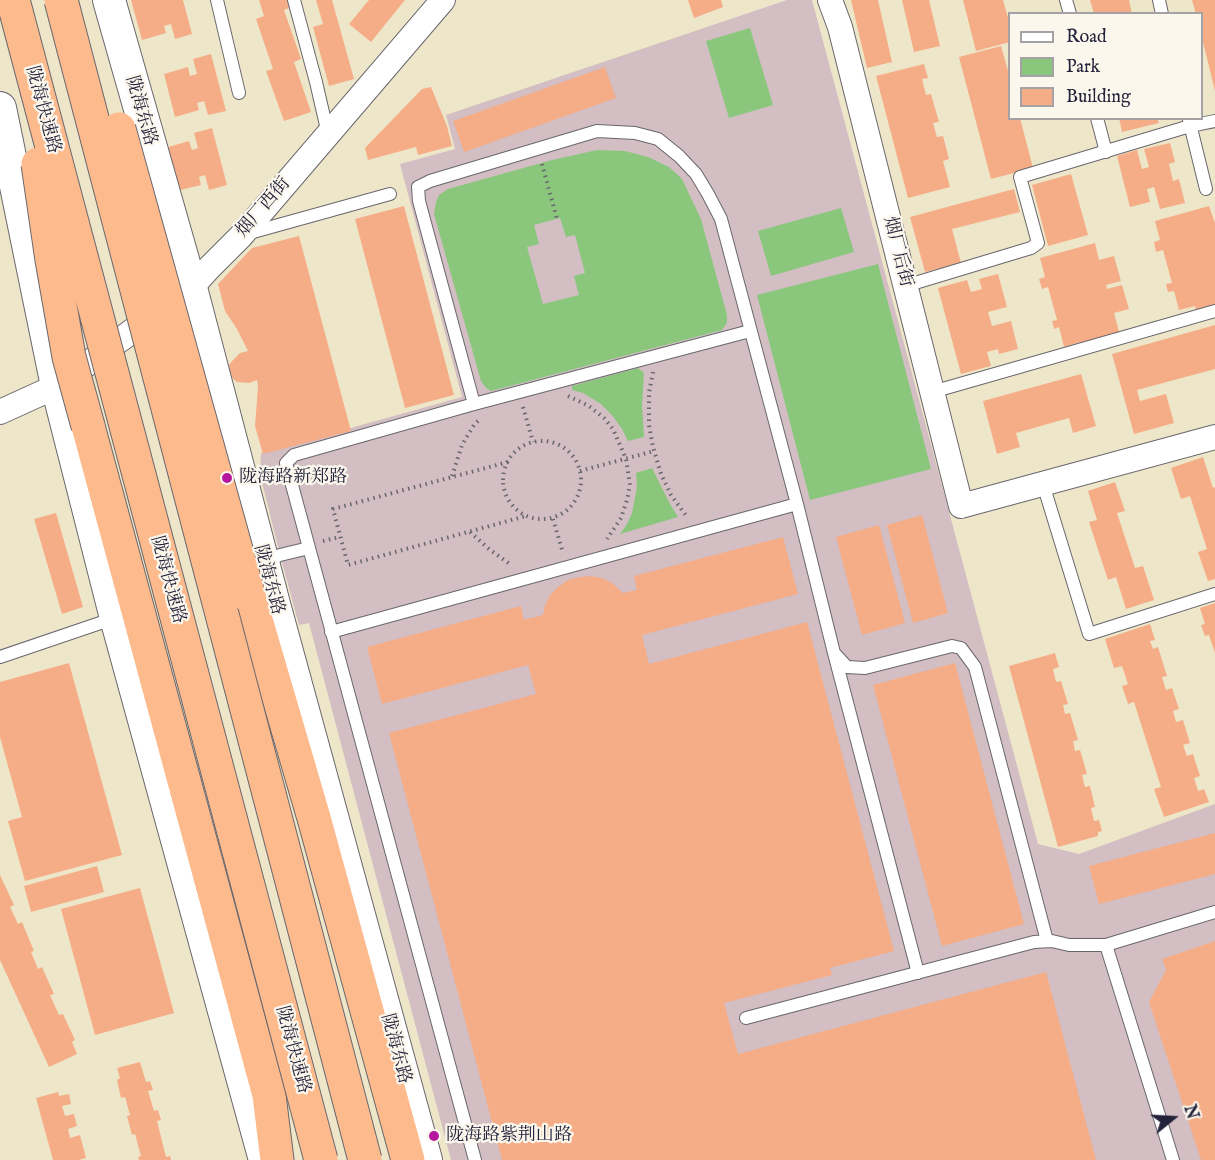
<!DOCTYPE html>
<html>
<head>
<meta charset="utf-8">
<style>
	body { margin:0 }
	#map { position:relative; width:1215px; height:1160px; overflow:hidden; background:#eee6c9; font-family:"IM FELL English",serif }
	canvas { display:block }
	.legend { position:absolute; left:1008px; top:12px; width:195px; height:108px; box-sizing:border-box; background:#fbf7ec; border:2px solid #a4a2a5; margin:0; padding:8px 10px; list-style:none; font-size:18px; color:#22223b }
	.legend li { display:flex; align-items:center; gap:12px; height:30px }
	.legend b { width:30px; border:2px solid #a4a2a5 }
	.north { position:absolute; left:1143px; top:1088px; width:60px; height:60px; -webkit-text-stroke:4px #fbf7ec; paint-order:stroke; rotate:72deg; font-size:16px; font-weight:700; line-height:24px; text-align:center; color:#22223b }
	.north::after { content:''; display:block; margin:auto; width:21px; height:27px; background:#22223b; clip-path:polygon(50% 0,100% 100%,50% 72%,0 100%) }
</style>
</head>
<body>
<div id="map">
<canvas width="1215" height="1160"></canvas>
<ul class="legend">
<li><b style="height:8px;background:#fff"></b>Road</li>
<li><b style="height:16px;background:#8ac77d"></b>Park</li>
<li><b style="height:16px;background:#f5ad87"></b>Building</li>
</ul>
<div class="north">N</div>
</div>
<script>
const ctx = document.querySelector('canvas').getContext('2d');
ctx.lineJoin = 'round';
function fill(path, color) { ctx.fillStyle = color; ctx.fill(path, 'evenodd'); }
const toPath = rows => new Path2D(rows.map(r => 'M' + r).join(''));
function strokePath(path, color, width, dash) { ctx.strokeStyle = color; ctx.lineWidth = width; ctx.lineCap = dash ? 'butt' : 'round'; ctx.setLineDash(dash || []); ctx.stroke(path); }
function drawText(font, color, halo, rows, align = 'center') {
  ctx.font = font + ' "IM FELL English","Noto Serif SC",serif'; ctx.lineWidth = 4.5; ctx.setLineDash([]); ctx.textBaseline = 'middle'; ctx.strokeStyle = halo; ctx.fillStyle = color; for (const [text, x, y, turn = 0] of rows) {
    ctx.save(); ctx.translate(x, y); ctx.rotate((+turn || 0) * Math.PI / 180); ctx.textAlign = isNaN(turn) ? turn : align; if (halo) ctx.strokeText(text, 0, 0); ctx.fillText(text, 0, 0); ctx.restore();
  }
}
fill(toPath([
	[787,0,812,0,1038,844,1079,854,1215,804,1215,1160,451,1160,309,623,299,625,280,555,260,474,261,453,462,397,400,164,455,149,446,115]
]), '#d2bec3');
fill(toPath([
	[750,28,773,105,729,118,706,41],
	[597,150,625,151,648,157,669,167,682,179,701,219,727,315,727,323,722,330,491,391,486,388,481,381,434,214,436,202,439,195,448,189,552,160],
	[560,218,566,237,575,235,585,273,574,276,579,295,543,304,527,247,539,244,534,225],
	[841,208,854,252,771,276,758,231],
	[878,264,931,469,810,500,757,295],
	[638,368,644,373,642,405,644,437,628,441,622,429,612,415,601,404,583,393,572,390,572,386],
	[652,468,670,504,678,517,620,534,627,524,632,513,637,487,636,473]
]), '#8ac77d');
fill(toPath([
	[131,0,183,0,192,34,175,39,171,24,164,26,166,33,142,40],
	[259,0,287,0,289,8,284,10,301,59,294,62,311,112,284,121,266,71,273,69,256,19,264,16],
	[316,0,332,0,354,79,329,86,313,27,323,24],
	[369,0,405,0,371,42,349,24],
	[688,0,721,0,723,7,694,18],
	[851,0,878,0,892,62,867,68],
	[902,0,929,0,940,46,914,52],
	[963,0,1003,0,1010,25,1010,42,976,51],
	[1090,0,1129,0,1132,14,1094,14],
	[1192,0,1215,0,1215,91,1202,38,1202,14,1196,14],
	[1001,46,1010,78,1010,118,1020,118,1033,168,991,179,959,57],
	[211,54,226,111,208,115,204,101,197,103,199,110,175,117,164,74,188,67,190,76,197,74,193,59],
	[924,64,928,78,922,79,926,95,931,94,939,122,933,123,937,137,943,136,949,159,943,161,950,187,908,198,876,76],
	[605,67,616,98,464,152,453,121],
	[431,87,447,126,452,146,418,155,416,147,368,160,365,148,422,89],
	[1119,118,1157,118,1159,123,1122,132],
	[212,128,227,185,209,190,205,175,199,177,201,185,176,191,165,148,189,141,192,150,198,148,194,133],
	[1170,143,1175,162,1169,164,1173,181,1179,179,1185,203,1160,209,1154,187,1147,189,1150,202,1130,207,1117,156,1137,150,1142,169,1149,167,1144,149],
	[1071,174,1088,235,1048,246,1032,185],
	[1014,189,1020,212,952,229,961,263,925,272,910,217],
	[404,206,454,395,405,408,355,219],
	[1209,206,1215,223,1215,306,1196,311,1195,306,1179,310,1174,291,1168,292,1166,284,1172,283,1163,250,1156,252,1154,242,1160,240,1155,221],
	[299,236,351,431,263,454,255,426,258,387,257,380,249,383,237,382,233,379,230,372,229,365,233,360,240,353,248,351,237,329,225,311,218,284,252,248],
	[1095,243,1099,260,1114,256,1121,281,1106,285,1107,289,1122,285,1129,309,1114,313,1119,332,1111,334,1113,339,1082,348,1080,342,1064,347,1059,327,1054,329,1052,321,1057,320,1048,287,1042,289,1039,279,1045,277,1040,258],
	[998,274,1007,307,988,312,992,326,1011,321,1018,349,999,354,998,349,987,352,991,366,961,374,938,288,967,280,971,292,982,289,979,279],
	[1215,325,1215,369,1137,390,1140,401,1166,394,1174,423,1134,434,1112,354],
	[1081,374,1096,426,1073,433,1069,418,1016,433,1020,447,997,454,983,401],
	[1203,457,1213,488,1215,487,1215,579,1208,581,1198,552,1207,549,1190,496,1181,499,1171,468],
	[1115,482,1125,511,1117,513,1135,568,1143,566,1154,600,1126,609,1116,577,1108,580,1089,522,1097,520,1088,491],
	[56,513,83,607,62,614,34,519],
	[922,515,948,613,913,623,887,525],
	[879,525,905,623,862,635,836,537],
	[783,537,798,594,642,635,649,664,807,622,894,951,830,968,832,975,724,1003,738,1054,1046,972,1096,1160,502,1160,389,733,536,694,528,665,382,704,367,647,521,606,524,620,543,615,545,606,550,595,558,587,568,580,580,577,591,576,602,578,612,583,623,593,637,590,634,576],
	[1215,603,1215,653,1209,635,1205,636,1201,625,1205,624,1200,608],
	[1150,624,1155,640,1150,641,1153,649,1158,647,1167,676,1162,677,1166,690,1172,688,1179,709,1173,711,1176,722,1183,720,1190,743,1183,745,1187,756,1193,754,1200,776,1194,778,1198,791,1204,789,1209,802,1164,817,1154,789,1161,787,1134,702,1128,704,1122,686,1128,684,1122,666,1114,668,1105,639],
	[1055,653,1059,667,1053,669,1056,682,1061,681,1068,704,1063,705,1065,714,1070,713,1078,740,1073,741,1075,751,1080,750,1087,774,1082,775,1085,787,1090,786,1095,807,1091,808,1094,821,1099,820,1102,831,1098,832,1098,836,1058,847,1009,666],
	[69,663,122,855,25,881,8,821,22,817,0,737,0,682],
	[955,663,1024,924,942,946,873,685],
	[1215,833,1215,874,1099,904,1089,866],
	[97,866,104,892,31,912,24,886],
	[0,875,14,905,10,907,18,924,22,922,34,951,31,952,38,969,42,967,54,994,50,995,59,1015,63,1014,75,1040,72,1042,77,1054,49,1067,0,960],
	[140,888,174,1013,95,1035,61,909],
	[1215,941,1215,1160,1201,1160,1149,1002,1166,970,1162,959],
	[140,1062,146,1082,150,1081,153,1090,148,1091,154,1111,158,1110,161,1120,157,1121,166,1157,170,1156,171,1160,139,1160,138,1157,141,1156,135,1134,132,1135,127,1116,130,1115,125,1097,121,1098,117,1080,120,1078,117,1068],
	[58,1092,59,1096,69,1094,71,1104,62,1106,65,1116,74,1114,77,1126,68,1129,70,1138,80,1135,86,1158,79,1160,53,1160,36,1098]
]), '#f5ad87');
const service = toPath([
	[217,0,239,93],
	[294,0,316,82,328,134],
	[1066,0,1070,14],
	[1159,0,1162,14],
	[1097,118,1106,152],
	[1189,120,1206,189],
	[246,234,390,194],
	[905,286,1031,248,1038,243,1020,177,1190,126,1215,121],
	[932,392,1215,311],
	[474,404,419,201,418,187,430,181,597,131,635,133,658,139,679,156,696,174,708,194,721,219,797,504,834,653,918,973],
	[1043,484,1089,634,1215,594],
	[264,562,280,555,309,548],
	[331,632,797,504],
	[835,654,847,667,865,668,952,646,961,648,975,667,1047,941],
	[0,657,115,618],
	[1106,945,1173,1160],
	[746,1018,1034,942,1052,941,1069,945,1106,945,1215,912],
	[475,1160,286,463,294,455,474,404,750,331]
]);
const minor = toPath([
	[830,0,840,27,961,506,1215,437],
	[0,412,57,386,191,288,209,268,241,236,443,0]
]);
const tertiary = toPath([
	[109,0,191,288,274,604,426,1160],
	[0,108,57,386,116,618,265,1160]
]);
const trunk = toPath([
	[88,426,269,1095,277,1160],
	[249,596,314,818,408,1160]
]);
strokePath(service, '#69676d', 14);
strokePath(minor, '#69676d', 26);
strokePath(tertiary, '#69676d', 34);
strokePath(trunk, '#69676d', 35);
strokePath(toPath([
	[542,164,557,219],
	[653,372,649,393,649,425,653,447,661,474,671,495,687,517],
	[568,396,589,406,604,418,613,429,626,459,630,485,627,500,621,518,607,539],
	[523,407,533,442],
	'503 480a39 39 0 1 1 78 0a39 39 0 1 1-78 0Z',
	[508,462,333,509,348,565,526,516],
	[580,471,654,451],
	[452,476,462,445,474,425,480,419],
	[553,519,563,553],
	[470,532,489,549,511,565],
	[323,541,340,537]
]), '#69676d', 4, [1.5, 4.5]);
strokePath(service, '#fff', 12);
strokePath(minor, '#fff', 24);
strokePath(tertiary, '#fff', 32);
strokePath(trunk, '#fcba8d', 33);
const trunkBridge = toPath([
	[13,0,321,1160],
	[61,0,365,1160],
	[119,129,249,596],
	[38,164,52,260,69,357,88,426]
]);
strokePath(trunkBridge, '#69676d', 35, []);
strokePath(trunkBridge, '#fcba8d', 33);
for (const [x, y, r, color] of [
	[227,478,6,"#b5179e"],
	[434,1136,6,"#b5179e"]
]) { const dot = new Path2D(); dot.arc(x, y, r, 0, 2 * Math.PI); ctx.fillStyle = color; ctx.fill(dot); strokePath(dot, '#fbf7ec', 2); }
drawText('18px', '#22223b', '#fbf7ec', [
	["陇海快速路",42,110,75],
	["陇海东路",140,111,74],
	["烟厂西街",264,208,-49],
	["烟厂后街",897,252,76],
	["陇海快速路",167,580,75],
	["陇海东路",268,580,75],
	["陇海东路",395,1049,75],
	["陇海快速路",292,1050,75]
]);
drawText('18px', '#22223b', '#fbf7ec', [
	["陇海路新郑路",239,478],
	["陇海路紫荆山路",446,1136]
], 'left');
</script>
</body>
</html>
